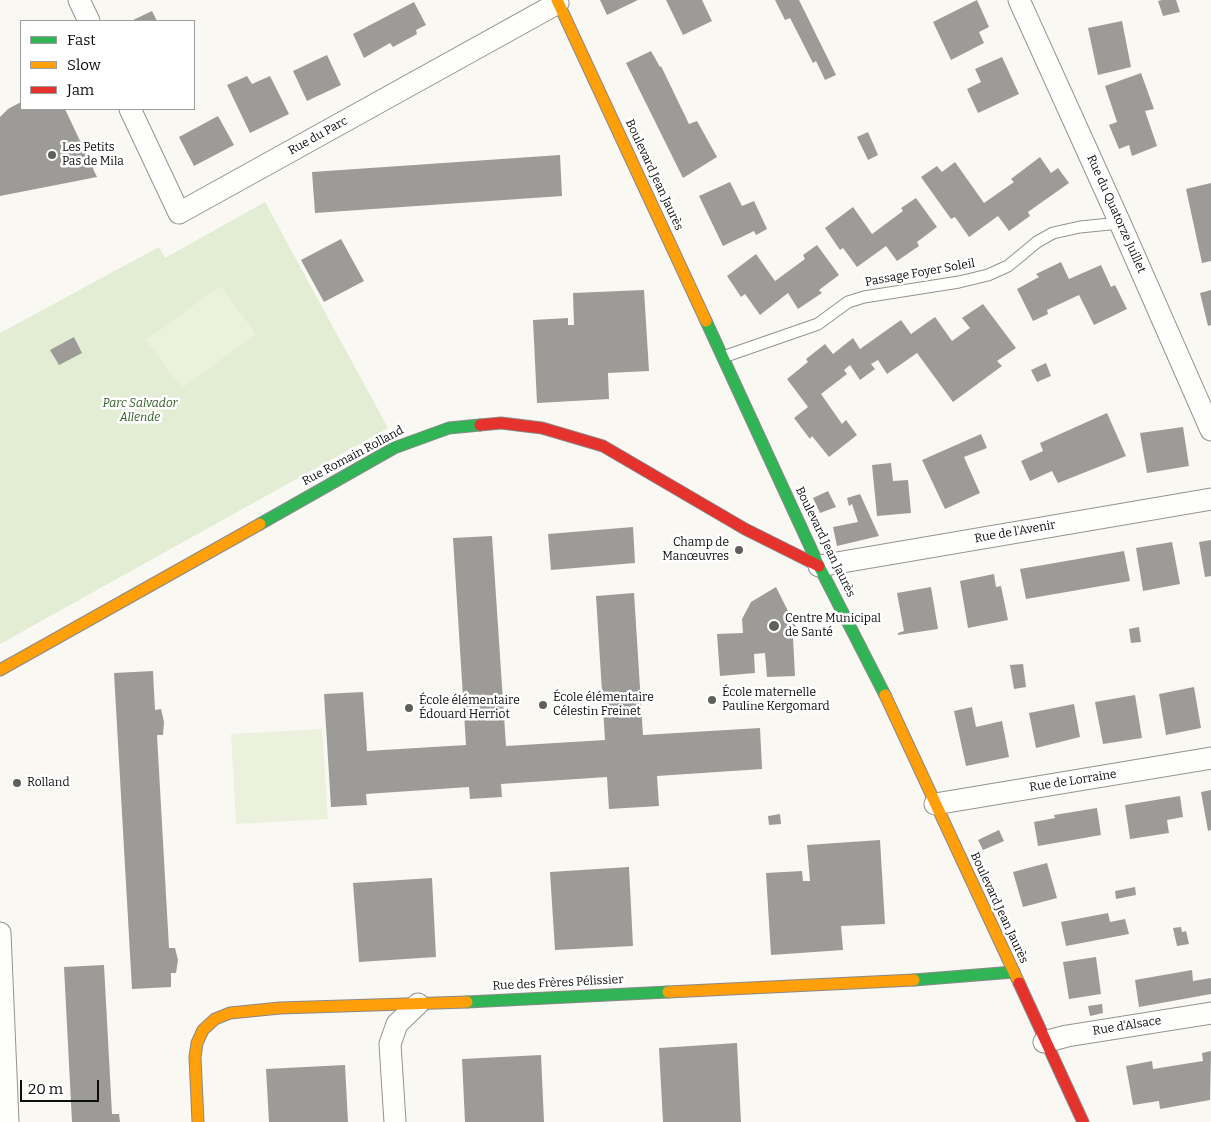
<!DOCTYPE html>
<html>
<head>
<meta charset="utf-8">
<style>
	body { margin:0 }
	#map { position:relative; width:1211px; height:1122px; overflow:hidden; background:#faf8f2; font-family:Bitter,serif }
	canvas { display:block }
	.legend { position:absolute; left:20px; top:20px; width:175px; height:90px; box-sizing:border-box; background:#fff; border:1px solid #9e9e9e; margin:0; padding:6px 9px; list-style:none; font-size:15px; color:#0d0d0d }
	.legend li { display:flex; align-items:center; gap:10px; height:25px }
	.legend b { width:25px; border:1px solid #9e9e9e }
	.scale { position:absolute; left:20px; top:1080px; width:79px; height:22px; box-sizing:border-box; border:2px solid #0d0d0d; border-top:0; padding-left:6px; font-size:15px; line-height:18px; white-space:nowrap; color:#0d0d0d; -webkit-text-stroke:4px #fff; paint-order:stroke }
</style>
</head>
<body>
<div id="map">
<canvas width="1211" height="1122"></canvas>
<ul class="legend">
<li><b style="height:6px;background:#30b455"></b>Fast</li>
<li><b style="height:6px;background:#ff9f0a"></b>Slow</li>
<li><b style="height:6px;background:#e5322d"></b>Jam</li>
</ul>
<div class="scale">20 m</div>
</div>
<script>
const ctx = document.querySelector('canvas').getContext('2d');
ctx.lineJoin = 'round';
function fill(path, color) { ctx.fillStyle = color; ctx.fill(path, 'evenodd'); }
const toPath = rows => new Path2D(rows.map(r => 'M' + r).join(''));
function strokePath(path, color, width, dash) { ctx.strokeStyle = color; ctx.lineWidth = width; ctx.lineCap = dash ? 'butt' : 'round'; ctx.setLineDash(dash || []); ctx.stroke(path); }
function drawText(font, color, halo, rows, align = 'center') {
  ctx.font = font + ' Bitter,serif'; ctx.lineWidth = 5; ctx.setLineDash([]); ctx.textBaseline = 'middle'; ctx.strokeStyle = halo; ctx.fillStyle = color; for (const [text, x, y, turn = 0] of rows) {
    ctx.save(); ctx.translate(x, y); ctx.rotate((+turn || 0) * Math.PI / 180); ctx.textAlign = isNaN(turn) ? turn : align; if (halo) ctx.strokeText(text, 0, 0); ctx.fillText(text, 0, 0); ctx.restore();
  }
}
fill(toPath([
	[265,202,388,428,0,644,0,333,159,247,165,258]
]), '#e3edd4');
fill(toPath([
	[220,286,256,334,182,388,146,340],
	[322,729,328,819,236,824,231,734]
]), '#ecf1de');
fill(toPath([
	[600,0,638,0,607,15],
	[666,0,702,0,712,21,683,35],
	[775,0,799,0,836,75,825,80,816,61,813,63,790,18,785,20],
	[977,0,989,27,979,32,984,43,951,60,933,22],
	[1162,0,1176,0,1180,12,1163,16,1158,1],
	[414,2,426,25,416,30,417,34,393,47,390,43,364,58,353,34],
	[152,11,157,21,131,21],
	[1122,21,1131,67,1098,75,1088,28],
	[651,51,660,67,661,66,689,124,697,121,717,157,683,178,626,63],
	[327,55,341,85,307,101,293,71],
	[1002,57,1019,94,978,113,967,89,981,82,975,69],
	[1141,73,1154,109,1145,111,1157,146,1132,156,1129,145,1119,149,1109,125,1117,122,1105,86],
	[247,76,252,84,270,76,289,114,250,133,227,85],
	[21,102,21,109,65,109,97,177,0,196,0,117,8,109],
	[218,116,234,145,194,166,179,137],
	[868,132,878,155,868,160,857,137],
	[560,155,562,196,315,213,312,172],
	[1040,157,1051,173,1058,168,1069,183,1028,212,1030,216,1009,231,998,216,969,237,955,217,951,219,921,177,937,166,942,172,955,162,984,203,1014,182,1011,179],
	[730,182,742,206,754,201,767,229,756,235,754,231,723,246,699,196],
	[1211,183,1211,261,1202,263,1186,189],
	[916,198,937,227,917,242,919,246,897,261,886,246,857,267,843,248,840,250,825,228,853,207,872,234,903,211,901,208],
	[341,239,364,281,324,302,301,260],
	[817,245,839,275,819,290,822,293,798,309,788,293,760,315,745,294,741,297,727,276,756,254,775,281,805,259,803,255],
	[1061,262,1069,279,1101,265,1111,287,1115,285,1127,309,1094,325,1079,295,1047,310,1048,314,1033,321,1017,289,1039,277,1036,274],
	[644,290,649,371,608,373,609,399,537,403,533,320,568,318,568,325,574,325,573,293],
	[1211,290,1211,325,1208,326,1200,293],
	[983,304,1016,348,997,361,1002,366,953,402,917,353,887,374,878,360,871,364,875,369,860,380,850,365,844,370,847,374,821,394,842,424,846,420,857,435,829,457,812,436,810,439,794,418,808,407,787,379,808,362,806,359,825,344,833,354,853,338,860,349,901,320,911,334,935,317,952,341,970,328,962,318],
	[74,337,82,353,59,365,50,350],
	[1046,363,1051,376,1037,382,1031,370],
	[1107,413,1126,456,1058,483,1052,471,1030,481,1021,461,1043,451,1040,443],
	[1183,427,1189,466,1147,473,1140,433],
	[981,434,987,448,964,457,980,493,945,509,922,460],
	[891,463,893,481,908,480,911,513,877,516,872,465],
	[828,491,836,507,820,513,813,498],
	[860,494,879,536,837,546,833,527,858,522,852,504,849,506,847,498],
	[633,527,635,563,551,570,548,534],
	[492,536,506,746,605,740,596,596,634,593,643,735,760,728,762,769,657,776,659,806,609,809,607,777,501,784,502,797,470,799,469,787,366,794,367,805,331,807,324,694,363,692,367,751,466,745,453,538],
	[1211,540,1211,576,1205,577,1199,542],
	[1172,542,1180,584,1143,591,1136,548],
	[1124,551,1130,581,1026,599,1020,569],
	[994,574,996,587,1001,586,1008,620,968,628,960,581],
	[776,587,799,633,793,638,795,676,767,677,765,653,754,654,755,673,720,676,717,634,743,633,742,619,751,602],
	[931,587,938,629,898,635,898,633,904,631,897,593],
	[1139,627,1141,642,1131,643,1129,629],
	[1023,664,1026,687,1014,689,1010,665],
	[153,671,155,710,161,709,164,722,163,735,157,735,169,948,175,948,178,960,176,973,171,973,171,987,132,989,114,673],
	[1194,687,1201,728,1166,735,1159,694],
	[1135,695,1142,738,1103,744,1095,702],
	[1074,704,1080,737,1036,748,1029,713],
	[972,707,976,727,1002,721,1009,757,966,766,954,711],
	[1211,790,1211,830,1208,831,1201,792],
	[1180,796,1183,817,1167,820,1169,833,1130,839,1125,805],
	[1097,808,1101,835,1038,846,1034,822,1055,818,1054,815],
	[780,814,781,824,769,825,768,816],
	[999,830,1004,841,983,850,978,840],
	[880,840,885,924,841,926,843,950,771,955,766,873,802,871,803,881,810,881,807,845],
	[1047,863,1057,898,1023,907,1013,872],
	[629,867,633,946,555,950,550,872],
	[432,878,436,957,359,962,353,883],
	[1135,887,1136,895,1116,899,1115,891],
	[1108,913,1110,922,1125,919,1129,934,1066,946,1061,922],
	[1181,927,1182,932,1186,931,1189,944,1177,946,1173,928],
	[1096,957,1101,994,1069,999,1063,962],
	[104,965,112,1114,119,1114,120,1122,72,1122,64,967],
	[1192,970,1193,981,1211,978,1211,994,1139,1007,1135,980],
	[1102,1004,1103,1013,1090,1016,1088,1006],
	[737,1043,741,1122,663,1122,659,1048],
	[1211,1051,1210,1100,1160,1109,1159,1101,1133,1105,1126,1066,1152,1061,1153,1069,1203,1061,1202,1053],
	[541,1055,544,1122,465,1122,462,1059],
	[345,1065,348,1122,269,1122,266,1069]
]), '#9d9b97');
const lane = toPath([
	[723,357,818,324,848,302,864,297,959,282,988,275,1008,266,1037,242,1053,233,1080,227,1120,223]
]);
const street = toPath([
	[79,0,89,21],
	[1019,0,1120,223,1211,430],
	[130,109,179,213,558,3],
	[819,566,1211,499],
	[935,804,1211,758],
	[0,933,8,1122],
	[1044,1042,1067,1036,1211,1013],
	[395,1122,390,1044,397,1024,418,1004]
]);
const fast = toPath([
	[706,321,819,566,885,695],
	[260,524,394,448,449,428,480,425],
	[914,980,1014,972],
	[467,1002,668,992]
]);
const slow = toPath([
	[557,0,706,321],
	[0,670,260,524],
	[885,695,1019,983],
	[668,992,914,980],
	[198,1122,195,1057,197,1043,203,1030,215,1019,230,1013,280,1008,467,1002]
]);
const jam = toPath([
	[480,425,501,423,542,428,603,446,745,529,819,566],
	[1019,983,1083,1122]
]);
strokePath(lane, '#949390', 13);
strokePath(street, '#949390', 23);
strokePath(fast, '#8a8987', 13);
strokePath(slow, '#8a8987', 13);
strokePath(jam, '#8a8987', 13);
strokePath(lane, '#fefefd', 11);
strokePath(street, '#fefefd', 21);
strokePath(fast, '#30b455', 11);
strokePath(slow, '#ff9f0a', 11);
strokePath(jam, '#e5322d', 11);
for (const [x, y, r, color] of [
	[52,155,5,"#605f5d"],
	[739,550,5,"#605f5d"],
	[774,626,6,"#605f5d"],
	[712,700,5,"#605f5d"],
	[543,705,5,"#605f5d"],
	[409,708,5,"#605f5d"],
	[17,783,5,"#605f5d"]
]) { const dot = new Path2D(); dot.arc(x, y, r, 0, 2 * Math.PI); ctx.fillStyle = color; ctx.fill(dot); strokePath(dot, '#fff', 2); }
drawText('12px', '#0d0d0d', '#fff', [
	["Rue du Parc",318,136,-29],
	["Boulevard Jean Jaurès",654,175,65],
	["Rue du Quatorze Juillet",1116,214,66],
	["Passage Foyer Soleil",920,273,-10],
	["Rue Romain Rolland",353,456,-28],
	["Rue de l'Avenir",1015,532,-10],
	["Boulevard Jean Jaurès",825,542,64],
	["Rue de Lorraine",1073,781,-9],
	["Boulevard Jean Jaurès",999,908,65],
	["Rue des Frères Pélissier",558,983,-3],
	["Rue d'Alsace",1127,1026,-9]
]);
drawText('12px', '#0d0d0d', '#fff', [
	["Les Petits",62,148],
	["Pas de Mila",62,162],
	["Champ de",729,543,"right"],
	["Manœuvres",729,557,"right"],
	["Centre Municipal",785,619],
	["de Santé",785,633],
	["École maternelle",722,693],
	["Pauline Kergomard",722,707],
	["École élémentaire",553,698],
	["Célestin Freinet",553,712],
	["École élémentaire",419,701],
	["Édouard Herriot",419,715],
	["Rolland",27,783]
], 'left');
drawText('italic 12px', '#305d25', '#fff', [
	["Parc Salvador",140,404],
	["Allende",140,418]
]);
</script>
</body>
</html>
